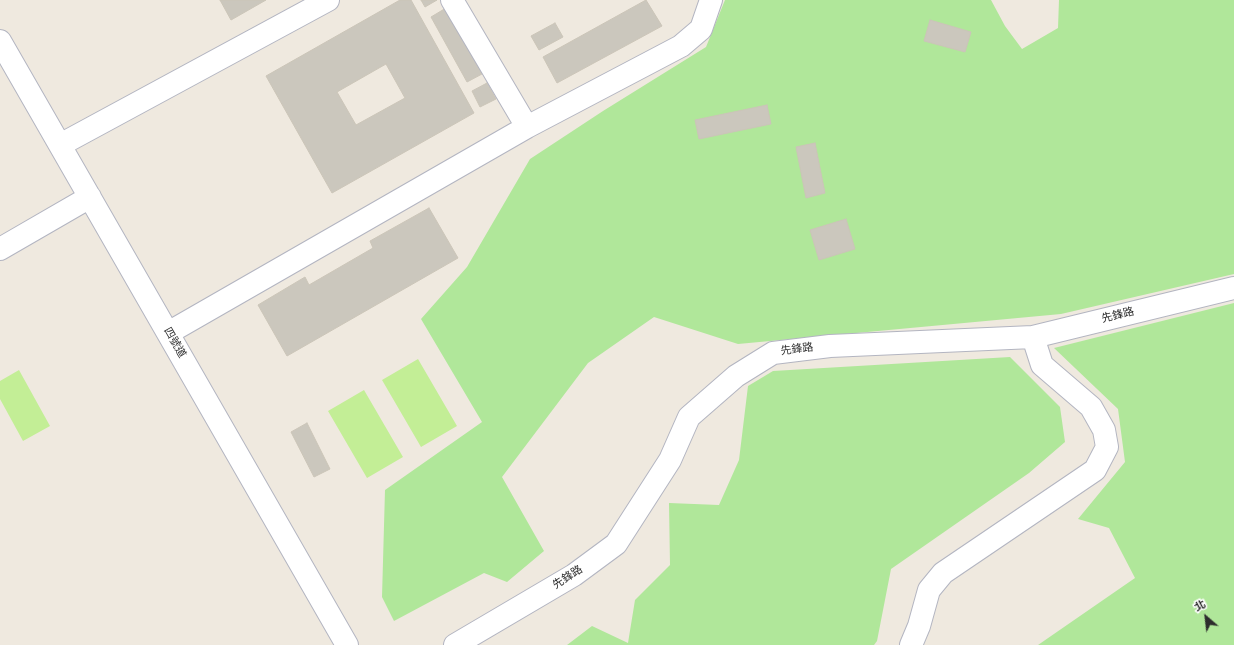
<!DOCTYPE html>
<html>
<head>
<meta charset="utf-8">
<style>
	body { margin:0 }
	#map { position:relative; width:1234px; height:645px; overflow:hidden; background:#efe9df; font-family:"Source Sans 3","Noto Sans TC",sans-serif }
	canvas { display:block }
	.north { position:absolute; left:1186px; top:597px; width:40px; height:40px; -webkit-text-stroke:3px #fff; paint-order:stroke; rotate:332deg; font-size:11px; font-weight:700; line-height:16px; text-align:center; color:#2d2d2d }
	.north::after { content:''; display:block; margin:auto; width:14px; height:18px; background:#2d2d2d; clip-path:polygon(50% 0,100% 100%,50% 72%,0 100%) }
</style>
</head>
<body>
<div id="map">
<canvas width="1234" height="645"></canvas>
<div class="north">北</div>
</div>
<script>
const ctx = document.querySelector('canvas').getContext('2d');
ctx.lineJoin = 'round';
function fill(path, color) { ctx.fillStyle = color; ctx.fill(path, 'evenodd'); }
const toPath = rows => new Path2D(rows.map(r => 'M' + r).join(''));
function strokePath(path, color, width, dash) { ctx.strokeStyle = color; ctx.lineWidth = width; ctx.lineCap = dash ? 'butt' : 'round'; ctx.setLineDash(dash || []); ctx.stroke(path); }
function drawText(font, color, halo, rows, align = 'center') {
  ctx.font = font + ' "Source Sans 3","Noto Sans TC",sans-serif'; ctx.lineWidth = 3; ctx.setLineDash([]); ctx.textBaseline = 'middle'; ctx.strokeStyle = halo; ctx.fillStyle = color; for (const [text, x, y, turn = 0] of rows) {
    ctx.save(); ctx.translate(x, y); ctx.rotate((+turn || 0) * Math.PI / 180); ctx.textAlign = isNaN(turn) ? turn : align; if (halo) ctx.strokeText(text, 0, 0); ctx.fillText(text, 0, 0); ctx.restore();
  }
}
fill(toPath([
	[725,0,991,0,1005,26,1022,49,1058,28,1059,0,1234,0,1234,274,1061,314,738,344,654,317,588,363,502,477,544,551,507,582,484,573,394,621,382,597,385,490,482,422,421,319,467,267,530,159,603,111,706,47],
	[1234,303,1234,645,1038,645,1135,578,1109,528,1078,519,1125,462,1118,409,1054,348],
	[1010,357,1060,407,1065,442,1029,473,891,569,877,641,874,645,567,645,592,626,628,643,635,600,670,565,669,503,719,505,739,460,748,386,773,371]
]), '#b0e79a');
fill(toPath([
	[418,359,457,426,421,447,382,380],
	[19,370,50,426,23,441,0,399,0,381],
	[364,390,403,457,367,478,328,411]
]), '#c3ee96');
const building = toPath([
	[220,0,266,0,231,20,220,0],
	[400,0,411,0,474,113,332,193,266,76,400,0],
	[386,64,405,98,356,125,337,92,386,64],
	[421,0,437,0,425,7,421,0],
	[646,0,662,26,557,83,543,57,646,0],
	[446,8,482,74,467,82,431,17,446,8],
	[930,20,971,32,965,52,924,41,930,20],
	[555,23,563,37,539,50,531,36,555,23],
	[487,83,496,99,480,107,472,91,487,83],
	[767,105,771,124,699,139,695,120,767,105],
	[815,143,825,193,806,198,796,147,815,143],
	[429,208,458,258,287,356,258,305,305,277,309,285,373,248,370,241,429,208],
	[846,219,855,249,819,260,810,230,846,219],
	[307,423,330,469,314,477,291,432,307,423]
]);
fill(building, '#cbc7bd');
strokePath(building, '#cbc5b8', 1);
const minor = toPath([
	[452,0,527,127],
	[0,41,347,645],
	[60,145,328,0],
	[0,249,90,197],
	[168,333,527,127,681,46,701,29,711,0],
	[455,645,574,575,616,544,670,460,689,417,736,376,773,353,830,346,1033,337,1234,288],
	[911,645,919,626,929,590,943,573,1095,470,1107,447,1104,430,1091,407,1042,365,1033,337]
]);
strokePath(minor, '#b3b5c1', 24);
strokePath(minor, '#fff', 22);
drawText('11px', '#2d2d2d', '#fff', [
	["先鋒路",1118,316,-14],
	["四號道",174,343,60],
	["先鋒路",797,350,-7],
	["先鋒路",568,578,-33]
]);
</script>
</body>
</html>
